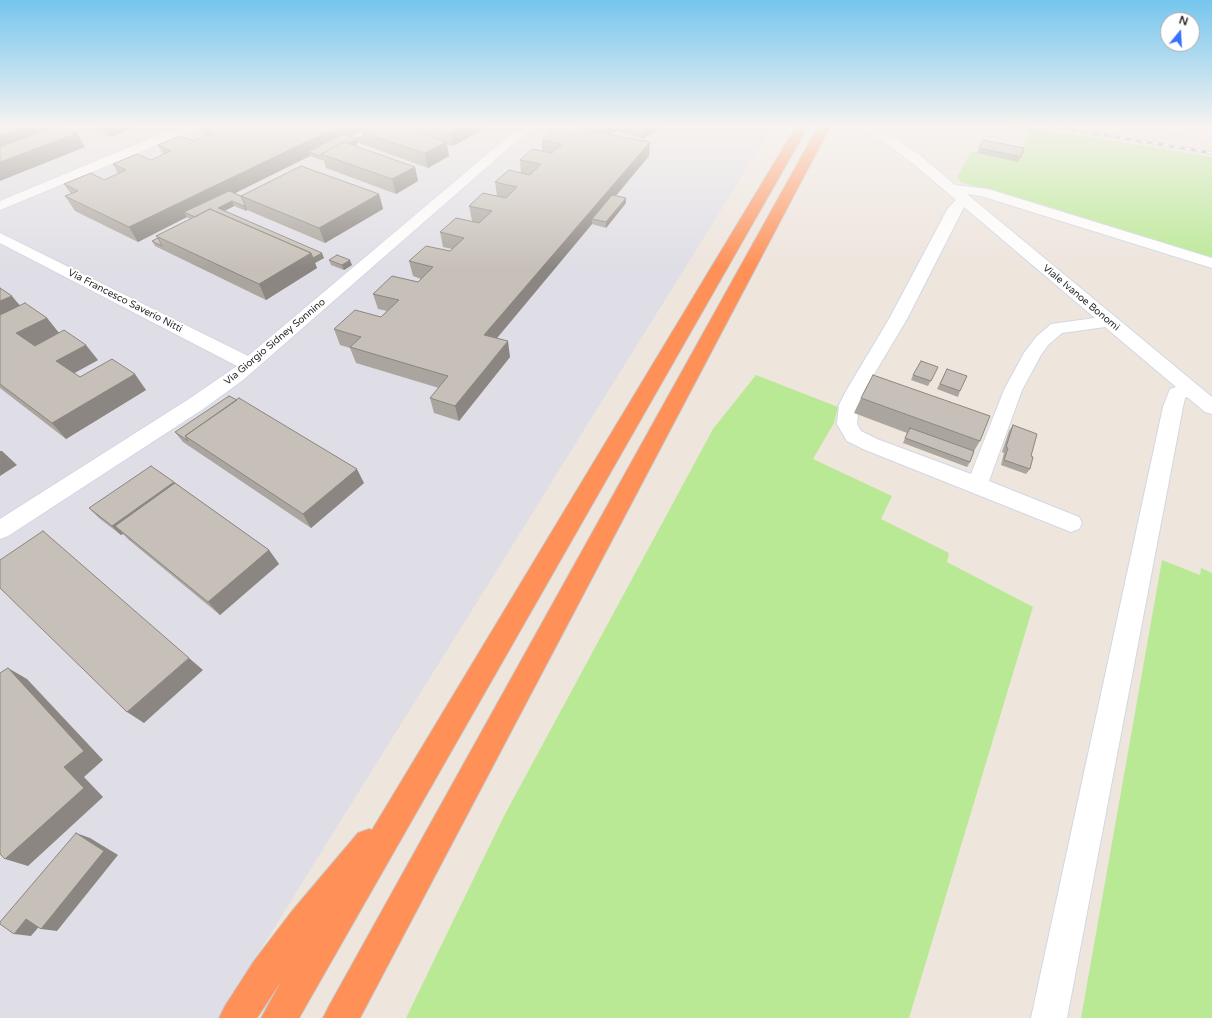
<!DOCTYPE html>
<html>
<head>
<meta charset="utf-8">
<style>
	body { margin:0 }
	#map { position:relative; width:1212px; height:1018px; overflow:hidden; background:#eee5dd; font-family:"Varela Round",sans-serif }
	canvas { display:block }
	.north { position:absolute; left:1160px; top:12px; width:40px; height:40px; box-sizing:border-box; background:#fff; border:1px solid #ababab; border-radius:50%; rotate:18deg; font-size:11px; font-weight:700; line-height:16px; text-align:center; color:#2c2c2c }
	.north::after { content:''; display:block; margin:auto; width:14px; height:18px; background:#3971ff; clip-path:polygon(50% 0,100% 100%,50% 72%,0 100%) }
</style>
</head>
<body>
<div id="map">
<canvas width="1212" height="1018"></canvas>
<div class="north">N</div>
</div>
<script>
const ctx = document.querySelector('canvas').getContext('2d');
ctx.lineJoin = 'round';
function fill(path, color) { ctx.fillStyle = color; ctx.fill(path, 'evenodd'); }
const toPath = rows => new Path2D(rows.map(r => 'M' + r).join(''));
function strokePath(path, color, width, dash) { ctx.strokeStyle = color; ctx.lineWidth = width; ctx.lineCap = dash ? 'butt' : 'round'; ctx.setLineDash(dash || []); ctx.stroke(path); }
function drawText(font, color, halo, rows, align = 'center') {
  ctx.font = font + ' "Varela Round",sans-serif'; ctx.lineWidth = 4; ctx.setLineDash([]); ctx.textBaseline = 'middle'; ctx.strokeStyle = halo; ctx.fillStyle = color; for (const [text, x, y, turn = 0] of rows) {
    ctx.save(); ctx.translate(x, y); ctx.rotate((+turn || 0) * Math.PI / 180); ctx.textAlign = isNaN(turn) ? turn : align; if (halo) ctx.strokeText(text, 0, 0); ctx.fillText(text, 0, 0); ctx.restore();
  }
}
fill(toPath([
	[0,125,774,125,218,1018,0,1018]
]), '#dfdee6');
fill(toPath([
	[999,125,1017,125,1212,157,1212,262,961,182,957,177,971,151,1018,162,1031,131],
	[756,375,838,407,834,423,813,459,892,496,881,519,949,553,947,562,1033,607,909,1018,406,1018,504,816,713,429],
	[1162,560,1200,575,1201,568,1212,573,1212,1018,1081,1018]
]), '#bae995');
const minor = toPath([
	[183,125,200,125,198,128,0,210,0,201,183,125],
	[522,125,535,125,243,380,203,409,8,536,0,539,0,519,189,399,237,366,0,243,0,233,248,356,522,125],
	[853,125,869,125,891,135,920,155,955,185,988,189,1212,258,1212,268,981,196,967,194,1212,397,1212,414,1205,412,1187,397,1185,398,1183,407,1067,1018,1031,1018,1163,407,1170,389,1176,387,1105,327,1062,333,1048,345,1041,355,1022,390,989,481,1079,517,1082,523,1079,529,1071,532,863,449,847,441,837,424,839,405,846,391,889,319,948,208,956,200,910,161,883,141,853,125],
	[964,207,1095,318,1051,324,1036,337,1024,353,1004,390,971,474,877,439,861,431,857,424,859,405,864,391,907,319,964,207],
	[1148,125,1179,125,1212,130,1212,138,1154,129,1148,125]
]);
const highway = toPath([
	[797,125,809,125,299,1018,261,1018,282,980,257,1018,219,1018,225,1006,254,961,292,911,358,833,369,829,372,830,797,125],
	[819,125,831,125,360,1018,323,1018,329,1006,819,125]
]);
strokePath(minor, '#d2d7e5', 2);
strokePath(highway, '#c8c8c8', 2);
fill(minor, '#fff');
fill(highway, '#ff9057');
const rail = toPath([
	[1044,125,1212,153]
]);
strokePath(rail, '#9fa5b7', 3);
strokePath(rail, '#fff', 2, [5.5]);
fill(toPath([
	[94,125,135,125,136,127,111,137,98,132],
	[373,125,350,137,357,139,358,144,354,146,415,167,418,181,396,194,326,168,324,161,310,156,235,193,241,196,379,194,383,209,325,243,247,210,246,211,234,206,225,211,324,258,315,263,317,268,266,300,155,246,152,241,158,238,156,236,190,219,187,217,138,242,75,211,65,196,71,194,64,184,104,180,118,174,113,164,151,160,163,155,158,145,194,141,203,137,199,128],
	[402,125,485,125,485,128,453,146,447,145,449,156,428,168,359,143,357,138,364,135,363,133,424,135,424,133,404,127,404,126],
	[568,125,664,125,643,139,616,131,610,135,649,156,616,196,626,203,606,228,592,224,497,338,510,357,459,421,434,413,430,398,439,388,356,363,350,348,340,345,334,329,381,317,387,311,378,309,373,294,418,282,421,279,413,276,409,261,450,251,452,249,443,247,440,232,479,223,480,223,472,221,469,206,497,196,495,182,521,173,520,160,542,151,542,140,585,130],
	[979,148,1021,157,1018,162,977,153],
	[329,260,352,265,344,270,331,265],
	[0,288,20,305,47,318,59,333,34,346,98,360,74,373,80,377,146,390,66,439,0,388],
	[938,367,928,386,911,380,913,375],
	[947,369,960,391,958,397,937,389],
	[861,398,980,441,974,451,970,462,967,467,903,443,907,433,854,413],
	[237,400,364,483,311,528,183,442,175,432],
	[1013,425,1031,456,1030,469,1026,474,1001,465,1004,453,1002,452,1009,431],
	[175,483,269,550,279,564,220,615,129,540,123,534,121,535,99,518,89,508]
]), '#aaa59e');
fill(toPath([
	[28,125,48,125,53,133,0,153,0,135],
	[104,125,135,125,136,127,111,137],
	[341,125,373,125,315,154,308,152,310,156,191,215,184,212,187,217,138,242,129,227],
	[464,125,485,125,485,128,453,146,450,133],
	[607,125,616,125,616,131,607,137],
	[644,125,664,125,643,139],
	[77,133,85,147,0,181,0,162],
	[357,139,358,144,331,157,325,155],
	[446,142,449,156,428,168,425,153],
	[650,142,649,156,595,220,592,219,592,224,487,350,484,335],
	[415,167,418,181,396,194,392,179],
	[379,194,383,209,325,243,319,228],
	[626,198,626,203,606,228,606,222],
	[232,201,234,206,220,213,218,208],
	[245,205,247,210,246,211,244,206],
	[311,253,322,253,324,258,315,263,317,268,266,300,259,284],
	[350,260,352,265,344,270,342,265],
	[12,296,20,306,0,316,0,301],
	[47,318,59,333,29,349,16,333],
	[508,341,510,357,459,421,455,406],
	[86,345,98,360,69,376,56,361],
	[135,374,146,390,66,439,52,423],
	[0,451,2,451,17,465,0,476],
	[357,469,364,483,311,528,303,514],
	[174,482,181,492,115,526,123,534,121,535,112,526],
	[269,550,279,564,220,615,208,602],
	[189,658,203,670,144,723,127,712],
	[8,668,27,679,103,760,84,777,103,797,28,866,5,859,64,767],
	[76,833,90,838,118,855,57,931,41,929],
	[26,919,43,922,31,936,14,934]
]), '#8b8681');
const building = toPath([
	[0,125,28,125,0,135,0,125],
	[59,125,77,133,0,162,0,147,59,125],
	[206,125,341,125,129,227,65,196,78,191,64,184,91,173,104,180,126,170,113,164,137,154,151,160,171,151,158,145,180,136,194,141,213,133,199,128,206,125],
	[379,125,395,125,446,142,425,153,363,133,379,125],
	[427,125,464,125,450,133,427,125],
	[578,129,650,142,484,335,508,341,455,406,430,398,448,376,350,347,361,337,334,329,355,310,381,317,399,300,373,294,392,276,418,282,433,267,409,261,426,246,450,251,464,238,440,232,456,218,479,223,492,211,469,206,483,193,506,198,517,187,495,182,509,170,530,175,541,164,520,160,532,149,552,153,562,144,542,140,553,130,573,133,578,129],
	[343,134,357,139,347,143,344,142,321,154,322,156,321,156,308,152,343,134],
	[364,135,366,141,357,138,364,135],
	[983,140,1024,148,1021,157,979,148,983,140],
	[344,142,415,167,392,179,321,154,344,142],
	[301,166,379,194,319,228,241,196,301,166],
	[229,191,241,196,245,205,244,206,232,201,218,208,322,253,313,258,311,253,210,209,195,217,184,212,229,191],
	[612,195,626,198,606,222,592,219,612,195],
	[210,209,311,253,259,284,156,236,210,209],
	[158,238,162,246,152,241,158,238],
	[337,255,350,260,342,265,329,260,337,255],
	[0,288,12,296,0,301,0,288],
	[25,303,47,318,16,333,35,346,64,330,86,345,56,361,80,377,112,359,135,374,52,423,0,384,0,315,25,303],
	[921,361,938,367,931,381,913,375,921,361],
	[947,369,967,376,960,391,940,384,947,369],
	[873,375,990,416,980,441,861,398,873,375],
	[229,396,237,400,185,436,188,441,175,432,229,396],
	[239,398,357,469,303,514,185,436,239,398],
	[1013,425,1037,434,1031,456,1033,457,1030,469,1004,460,1008,448,1006,447,1013,425],
	[910,428,974,451,970,462,905,438,910,428],
	[151,466,174,482,112,526,89,508,151,466],
	[175,483,269,550,208,602,115,526,175,483],
	[43,531,189,658,127,712,0,588,0,560,43,531],
	[8,668,84,751,64,767,84,788,5,859,0,854,0,673,8,668],
	[76,833,104,851,41,929,26,919,14,934,0,924,0,922,76,833]
]);
fill(building, '#c6c0b8');
strokePath(building, '#8b8681', 1);
const sky = ctx.createLinearGradient(0, 0, 0, 268);
sky.addColorStop(0, '#75c6ee');
sky.addColorStop(0.47, '#f7f3f0');
sky.addColorStop(1, '#f7f3f000');
ctx.fillStyle = sky;
ctx.fillRect(0, 0, 1212, 268);
drawText('10px', '#2c2c2c', '#fff', [
	["Viale Ivanoe Bonomi",1081,298,40],
	["Via Francesco Saverio Nitti",125,301,27],
	["Via Giorgio Sidney Sonnino",275,342,-40]
]);
</script>
</body>
</html>
